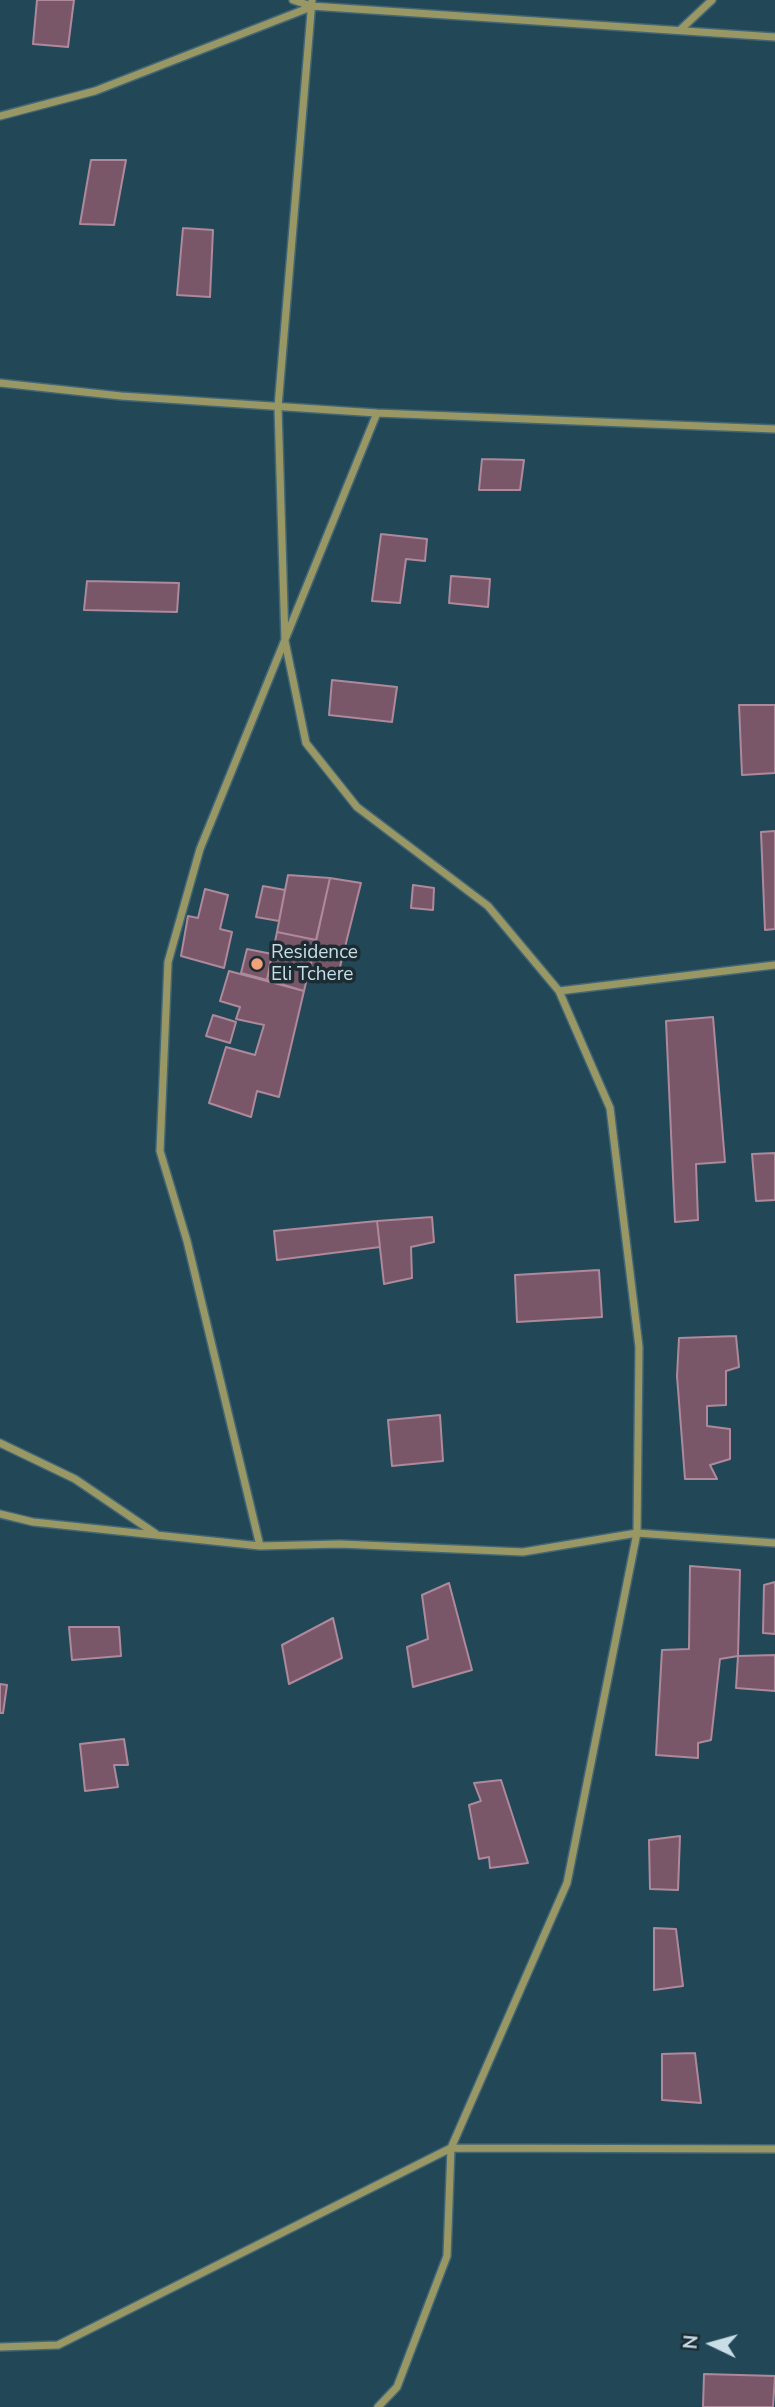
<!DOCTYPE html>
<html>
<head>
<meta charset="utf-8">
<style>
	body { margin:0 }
	#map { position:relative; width:775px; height:2407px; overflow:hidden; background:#224858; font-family:"Nunito Sans",sans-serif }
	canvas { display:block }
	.north { position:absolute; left:677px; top:2309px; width:70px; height:70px; -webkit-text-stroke:5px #1c2c33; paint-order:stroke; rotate:275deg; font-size:19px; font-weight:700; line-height:28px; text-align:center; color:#c9dde7 }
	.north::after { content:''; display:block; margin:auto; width:24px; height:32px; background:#c9dde7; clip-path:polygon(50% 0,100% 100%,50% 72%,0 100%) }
</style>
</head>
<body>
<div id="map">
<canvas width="775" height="2407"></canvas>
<div class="north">N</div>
</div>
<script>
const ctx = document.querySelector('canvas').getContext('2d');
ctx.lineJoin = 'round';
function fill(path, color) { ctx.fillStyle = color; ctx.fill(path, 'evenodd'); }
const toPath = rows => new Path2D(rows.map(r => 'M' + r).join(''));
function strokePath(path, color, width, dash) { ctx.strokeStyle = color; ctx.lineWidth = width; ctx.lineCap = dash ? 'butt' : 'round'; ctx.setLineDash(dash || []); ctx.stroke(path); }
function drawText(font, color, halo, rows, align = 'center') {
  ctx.font = font + ' "Nunito Sans",sans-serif'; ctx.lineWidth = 7; ctx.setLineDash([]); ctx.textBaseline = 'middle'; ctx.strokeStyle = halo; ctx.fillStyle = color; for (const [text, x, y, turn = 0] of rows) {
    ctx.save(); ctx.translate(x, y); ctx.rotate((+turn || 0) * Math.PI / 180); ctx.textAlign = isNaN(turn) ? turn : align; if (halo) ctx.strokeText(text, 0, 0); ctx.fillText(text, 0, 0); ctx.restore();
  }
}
const building = toPath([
	[37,0,74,0,68,47,33,44,37,0],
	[91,160,126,160,114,225,80,224,91,160],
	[183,228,213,230,210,297,177,295,183,228],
	[482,459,524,460,520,490,479,490,482,459],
	[381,534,427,539,425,561,406,559,400,603,372,601,381,534],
	[451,576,490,579,488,607,449,603,451,576],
	[87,581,179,583,177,612,84,610,87,581],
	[332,680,397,687,392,722,329,715,332,680],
	[739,705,775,705,775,773,742,775,739,705],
	[775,831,775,929,765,930,761,832,775,831],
	[288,875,330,878,316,940,277,932,288,875],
	[330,878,361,883,337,979,309,973,330,878],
	[413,885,434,888,433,910,411,908,413,885],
	[263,886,285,890,279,921,256,917,263,886],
	[205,889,228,895,220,929,232,932,224,968,181,956,188,916,198,918,205,889],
	[277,932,316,940,304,991,267,980,277,932],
	[247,949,272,954,267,980,241,973,247,949],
	[229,971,304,991,279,1097,257,1091,251,1117,209,1103,226,1047,255,1055,264,1025,236,1019,240,1007,220,1001,229,971],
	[213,1015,236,1022,230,1043,206,1036,213,1015],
	[713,1017,725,1162,696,1164,698,1220,675,1222,666,1021,713,1017],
	[775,1153,775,1200,756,1201,752,1154,775,1153],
	[432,1217,434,1242,411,1247,412,1278,384,1284,377,1221,432,1217],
	[377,1221,380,1247,277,1260,274,1231,377,1221],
	[599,1270,602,1317,517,1322,515,1275,599,1270],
	[736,1336,739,1367,726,1371,726,1405,707,1406,707,1426,730,1429,730,1459,710,1465,717,1479,685,1479,677,1376,679,1338,736,1336],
	[440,1415,443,1461,392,1466,388,1420,440,1415],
	[690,1566,740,1570,738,1656,720,1659,711,1740,698,1743,698,1758,656,1755,662,1650,689,1649,690,1566],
	[775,1582,775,1634,763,1633,764,1585,775,1582],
	[449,1583,472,1670,413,1687,407,1647,428,1639,422,1595,449,1583],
	[333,1618,342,1658,289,1684,282,1645,333,1618],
	[69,1627,119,1627,121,1656,72,1660,69,1627],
	[775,1655,775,1691,736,1688,738,1656,775,1655],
	[0,1684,7,1685,3,1713,0,1713,0,1684],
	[124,1739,128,1765,114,1765,118,1787,85,1791,80,1744,124,1739],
	[501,1780,528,1863,490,1868,489,1857,479,1859,469,1805,481,1801,474,1783,501,1780],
	[680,1836,678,1890,650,1889,649,1840,680,1836],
	[654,1928,676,1929,683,1986,654,1990,654,1928],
	[695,2053,701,2103,662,2100,662,2054,695,2053],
	[704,2374,775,2376,773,2407,703,2407,704,2374]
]);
fill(building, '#795768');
strokePath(building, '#ae899b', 2);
const street = toPath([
	[293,0,311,6,775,37],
	[312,0,278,407,285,641,306,743,357,807,488,906,559,991,610,1108,639,1347,637,1533,567,1883,451,2148,447,2256,397,2387,378,2407],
	[680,30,712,0],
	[0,116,95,91,311,7],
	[0,383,121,396,377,413,775,429],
	[377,413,200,849,168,962,160,1151,187,1241,260,1546,340,1544,523,1552,637,1533,775,1543],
	[559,991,775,965],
	[0,1443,75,1479,156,1534],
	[0,1514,33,1522,260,1546],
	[0,2347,58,2345,451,2148,775,2149]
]);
strokePath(street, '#436675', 10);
strokePath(street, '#999865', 7);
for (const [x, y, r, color] of [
	[257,964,7,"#f0a27a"]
]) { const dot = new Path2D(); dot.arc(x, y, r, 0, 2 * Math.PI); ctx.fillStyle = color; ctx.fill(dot); strokePath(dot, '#1c2c33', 2.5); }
drawText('19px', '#c9dde7', '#1c2c33', [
	["Residence",271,953],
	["Eli Tchere",271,975]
], 'left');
</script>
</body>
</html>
